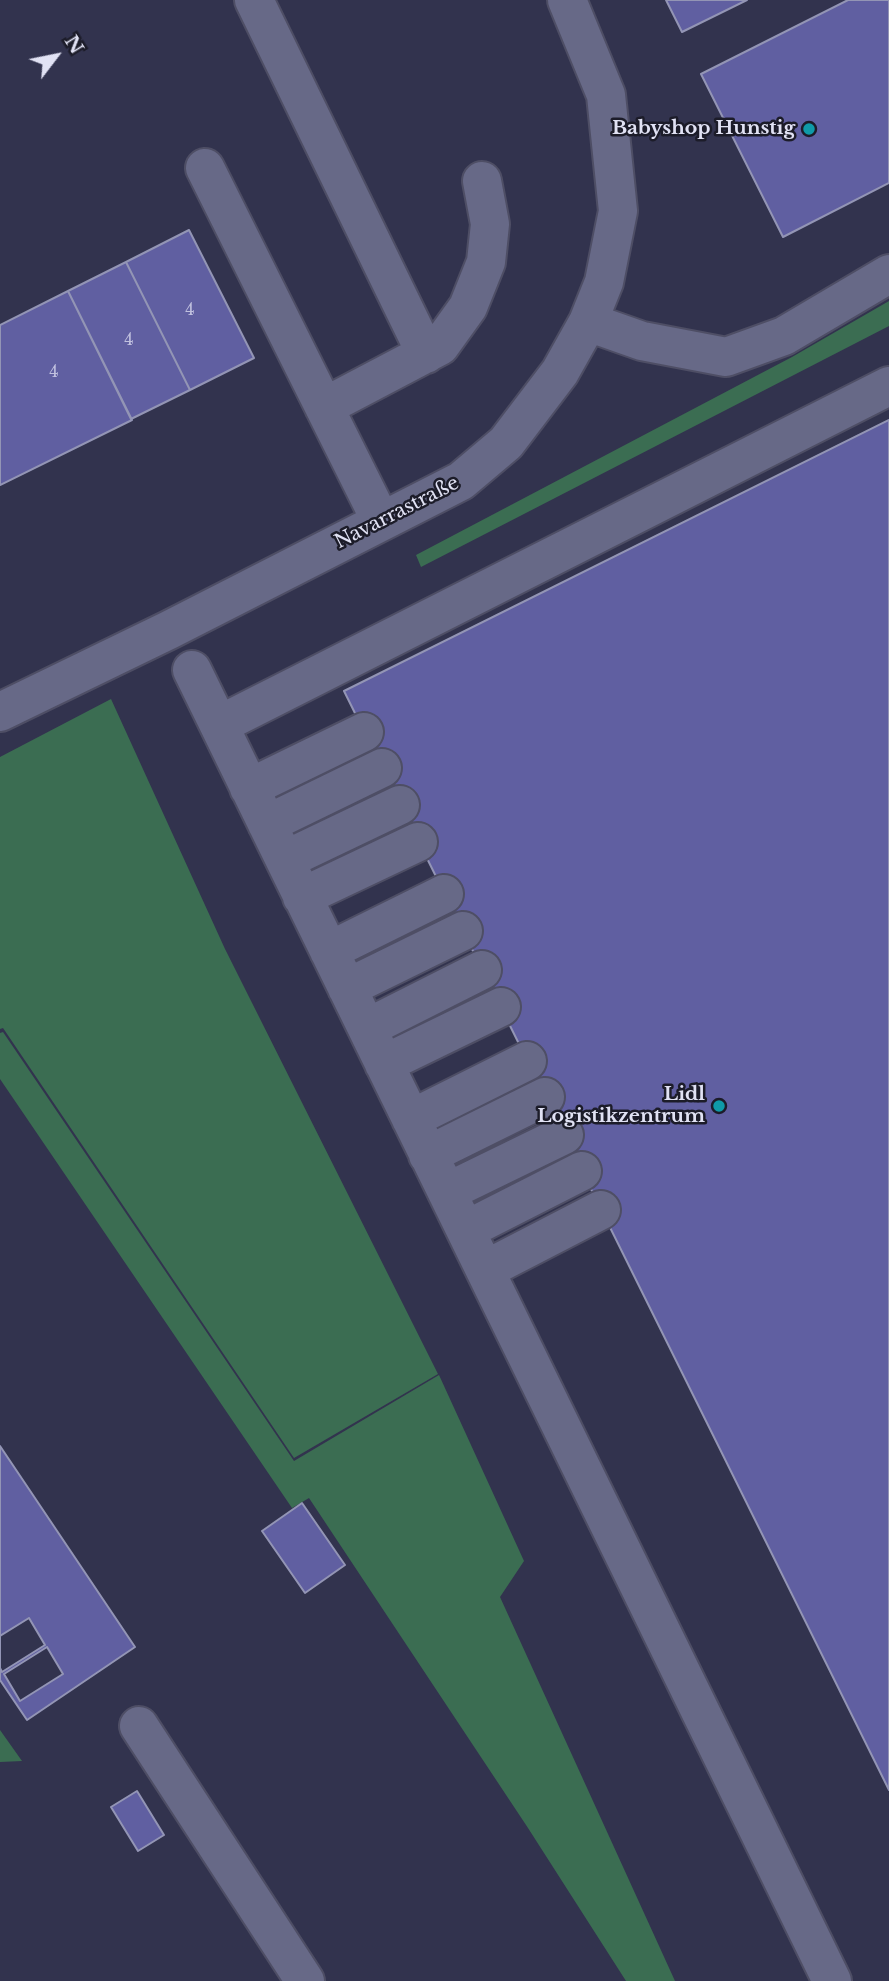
<!DOCTYPE html>
<html>
<head>
<meta charset="utf-8">
<style>
	body { margin:0 }
	#map { position:relative; width:889px; height:1981px; overflow:hidden; background:#32334e; font-family:"Libre Baskerville",serif }
	canvas { display:block }
	.north { position:absolute; left:21px; top:21px; width:70px; height:70px; -webkit-text-stroke:5px #1c1c29; paint-order:stroke; rotate:58deg; font-size:19px; font-weight:700; line-height:28px; text-align:center; color:#e1e2f4 }
	.north::after { content:''; display:block; margin:auto; width:24px; height:32px; background:#e1e2f4; clip-path:polygon(50% 0,100% 100%,50% 72%,0 100%) }
</style>
</head>
<body>
<div id="map">
<canvas width="889" height="1981"></canvas>
<div class="north">N</div>
</div>
<script>
const ctx = document.querySelector('canvas').getContext('2d');
ctx.lineJoin = 'round';
function fill(path, color) { ctx.fillStyle = color; ctx.fill(path, 'evenodd'); }
const toPath = rows => new Path2D(rows.map(r => 'M' + r).join(''));
function strokePath(path, color, width, dash) { ctx.strokeStyle = color; ctx.lineWidth = width; ctx.lineCap = dash ? 'butt' : 'round'; ctx.setLineDash(dash || []); ctx.stroke(path); }
function drawText(font, color, halo, rows, align = 'center') {
  ctx.font = font + ' "Libre Baskerville",serif'; ctx.lineWidth = 5; ctx.setLineDash([]); ctx.textBaseline = 'middle'; ctx.strokeStyle = halo; ctx.fillStyle = color; for (const [text, x, y, turn = 0] of rows) {
    ctx.save(); ctx.translate(x, y); ctx.rotate((+turn || 0) * Math.PI / 180); ctx.textAlign = isNaN(turn) ? turn : align; if (halo) ctx.strokeText(text, 0, 0); ctx.fillText(text, 0, 0); ctx.restore();
  }
}
fill(toPath([
	[889,301,889,326,421,567,416,555,792,357],
	[111,699,225,949,438,1374,294,1458,3,1028,0,1029,0,757],
	[3,1032,294,1461,439,1375,524,1561,500,1597,675,1981,626,1981,528,1828,309,1498,292,1508,0,1079,0,1033],
	[0,1730,22,1761,0,1762]
]), '#3b6d52');
const building = toPath([
	[666,0,747,0,682,32,666,0],
	[848,0,889,0,889,183,783,237,701,74,848,0],
	[189,230,254,358,190,390,126,262,189,230],
	[126,262,190,390,131,419,68,291,126,262],
	[68,291,132,420,0,485,0,325,68,291],
	[889,420,889,1790,344,691,889,420],
	[0,1446,135,1647,27,1720,0,1680,0,1446],
	[302,1503,345,1565,305,1593,262,1531,302,1503],
	[29,1618,45,1645,2,1672,0,1668,0,1636,29,1618],
	[47,1647,63,1674,20,1701,4,1674,47,1647],
	[137,1791,164,1835,138,1851,111,1807,137,1791]
]);
fill(building, '#605fa1');
strokePath(building, '#9395b5', 2);
const minor = toPath([
	[254,0,426,354],
	[205,168,381,521],
	[588,322,642,341,726,357,784,336,889,274],
	[324,407,440,346,468,307,486,262,490,224,482,181],
	[192,670,832,1981],
	[0,712,169,630,461,481,506,443,560,372,588,322,604,282,618,211,606,95,567,0],
	[219,725,889,386],
	[249,788,364,732],
	[267,824,382,768],
	[285,860,400,805],
	[302,897,418,842],
	[329,951,444,894],
	[347,988,463,931],
	[367,1028,482,970],
	[384,1064,501,1007],
	[411,1119,527,1061],
	[428,1155,545,1097],
	[447,1192,564,1135],
	[466,1230,582,1171],
	[485,1270,601,1210],
	[139,1726,305,1981]
]);
strokePath(minor, '#4e4e65', 42);
strokePath(minor, '#676987', 38);
for (const [x, y, r, color] of [
	[809,129,7,"#0f9aa8"],
	[719,1106,7,"#0f9aa8"]
]) { const dot = new Path2D(); dot.arc(x, y, r, 0, 2 * Math.PI); ctx.fillStyle = color; ctx.fill(dot); strokePath(dot, '#1c1c29', 2.5); }
drawText('16px', '#c1c1df', null, [
	["4",190,310],
	["4",129,340],
	["4",54,372]
]);
drawText('bold 19px', '#e1e2f4', '#1c1c29', [
	["Babyshop Hunstig",795,129],
	["Lidl",705,1095],
	["Logistikzentrum",705,1117]
], 'right');
drawText('19px', '#e1e2f4', '#1c1c29', [
	["Navarrastraße",397,513,-27]
]);
</script>
</body>
</html>
